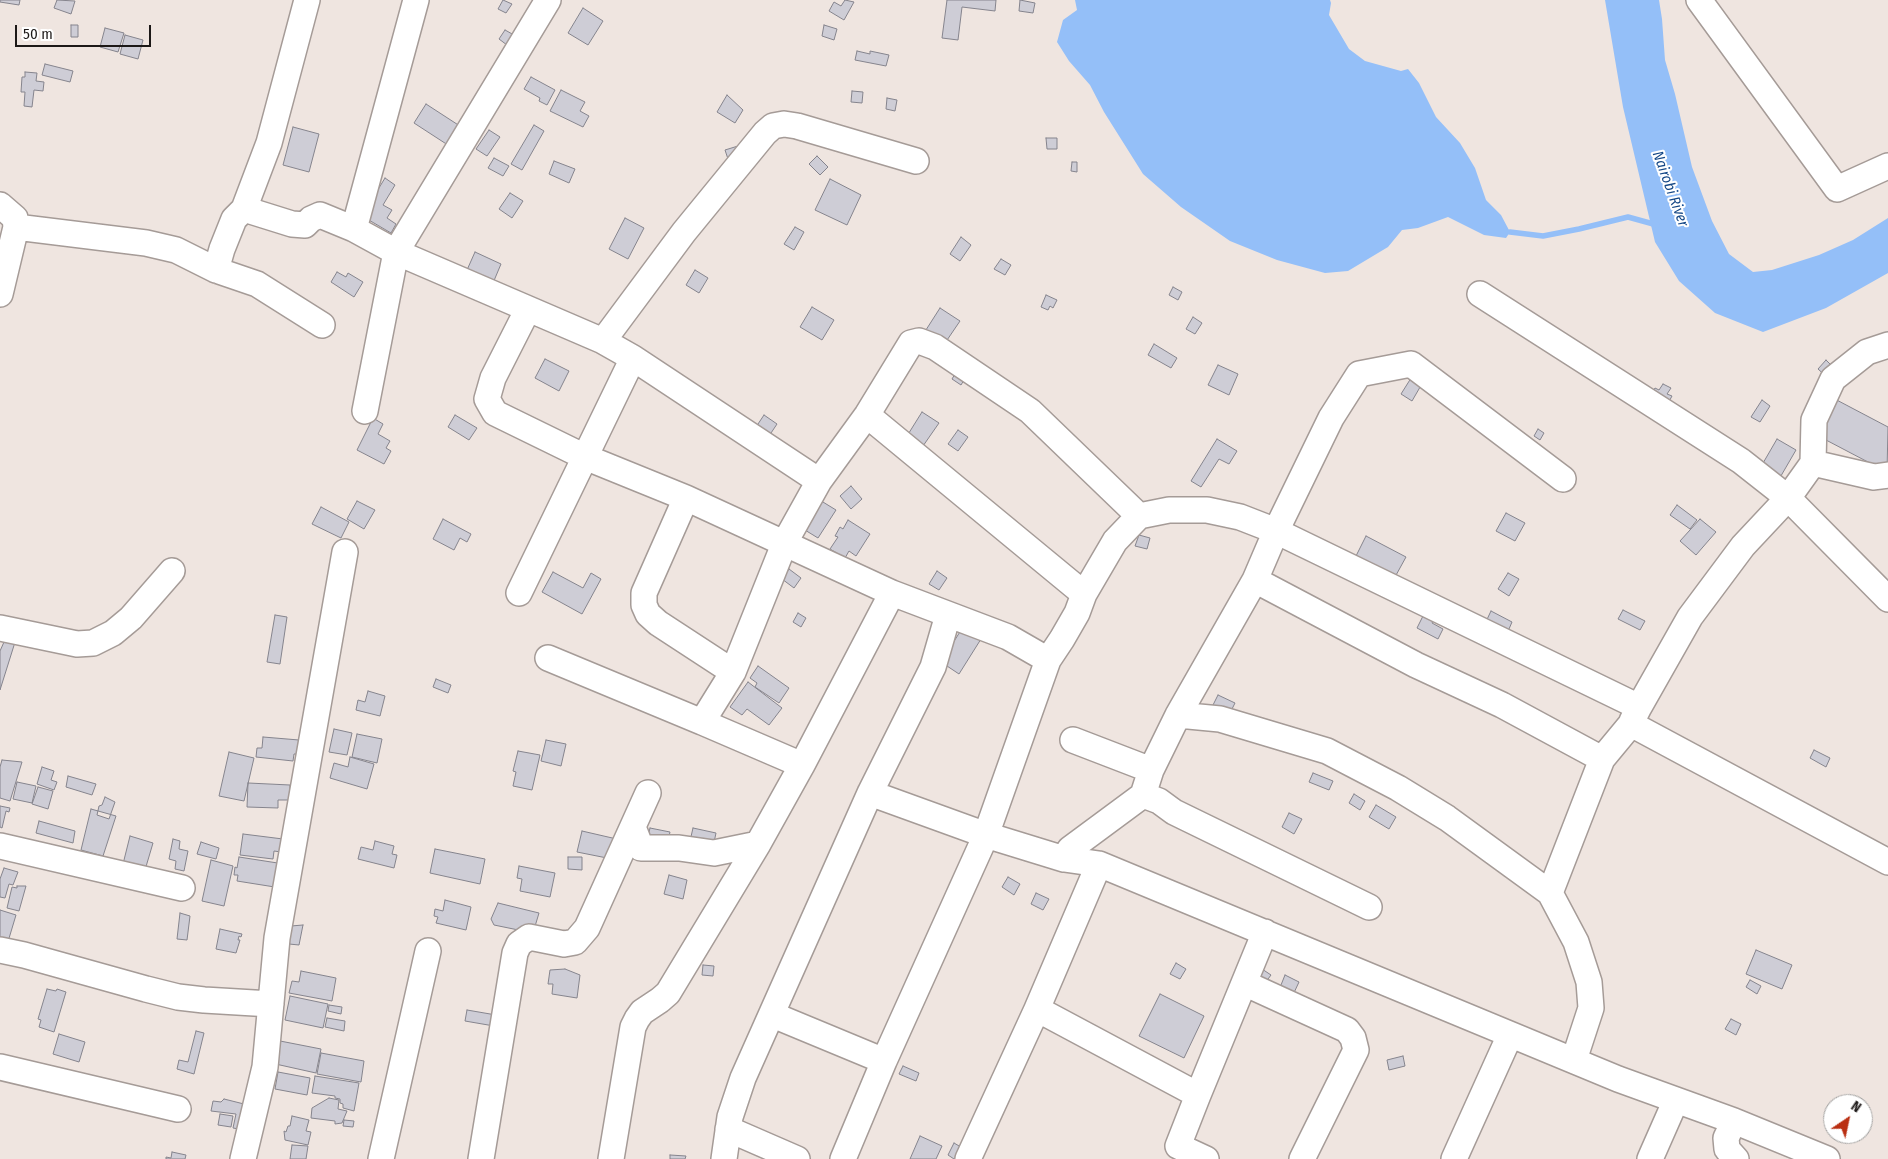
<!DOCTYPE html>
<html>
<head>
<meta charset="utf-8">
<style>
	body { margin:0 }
	#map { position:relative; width:1888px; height:1159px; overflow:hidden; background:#efe5e0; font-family:"Fira Sans Condensed",sans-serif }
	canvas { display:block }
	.north { position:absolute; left:1823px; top:1094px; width:50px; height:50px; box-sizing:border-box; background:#fff; border:1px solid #a4a3a2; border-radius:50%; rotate:34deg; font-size:14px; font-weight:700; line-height:20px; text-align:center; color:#1c1817 }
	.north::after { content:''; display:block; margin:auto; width:18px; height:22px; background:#ba2f12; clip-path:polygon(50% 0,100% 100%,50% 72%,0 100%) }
	.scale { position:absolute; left:15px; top:25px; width:136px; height:22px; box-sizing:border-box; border:2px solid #1c1817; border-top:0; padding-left:6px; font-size:15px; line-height:18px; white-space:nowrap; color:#1c1817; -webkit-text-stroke:4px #fff; paint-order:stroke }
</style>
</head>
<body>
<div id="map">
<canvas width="1888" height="1159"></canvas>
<div class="north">N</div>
<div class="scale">50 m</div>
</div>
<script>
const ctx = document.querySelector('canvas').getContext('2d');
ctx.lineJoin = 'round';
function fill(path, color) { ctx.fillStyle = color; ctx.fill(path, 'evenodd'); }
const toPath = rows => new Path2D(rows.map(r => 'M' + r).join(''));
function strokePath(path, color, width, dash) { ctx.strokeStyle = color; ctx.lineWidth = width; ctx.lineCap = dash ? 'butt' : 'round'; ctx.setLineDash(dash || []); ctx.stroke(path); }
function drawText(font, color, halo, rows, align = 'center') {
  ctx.font = font + ' "Fira Sans Condensed",sans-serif'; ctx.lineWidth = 4; ctx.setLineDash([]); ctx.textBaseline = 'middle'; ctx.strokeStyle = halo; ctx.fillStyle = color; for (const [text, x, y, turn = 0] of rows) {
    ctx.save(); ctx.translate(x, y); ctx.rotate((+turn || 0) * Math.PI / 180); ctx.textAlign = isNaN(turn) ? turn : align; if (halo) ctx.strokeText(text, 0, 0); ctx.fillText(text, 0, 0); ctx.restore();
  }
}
fill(toPath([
	[1075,0,1330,0,1331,3,1329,15,1349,49,1365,61,1401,71,1408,69,1419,83,1436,117,1460,143,1475,168,1486,200,1501,215,1510,232,1506,238,1484,235,1448,217,1418,228,1402,230,1388,247,1348,271,1325,273,1277,260,1230,241,1181,207,1143,174,1104,112,1090,85,1069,61,1057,42,1063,20,1077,10],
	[1605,0,1659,0,1662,19,1665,60,1675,94,1692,167,1712,221,1729,254,1753,272,1772,270,1819,255,1853,240,1888,218,1888,273,1826,308,1763,332,1715,313,1679,281,1655,242,1623,107]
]), '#94bff8');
strokePath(toPath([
	[1510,232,1543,236,1579,229,1628,217,1657,225]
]), '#94bff8', 5.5);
const building = toPath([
	[0,0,20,0,19,5,0,2,0,0],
	[57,0,75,1,71,14,54,8,57,0],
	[503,0,512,4,506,13,498,9,503,0],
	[845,0,854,2,844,20,829,11,834,2,841,6,845,0],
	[947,0,996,0,995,11,962,7,958,40,942,38,947,0],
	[1020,0,1035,3,1033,13,1019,11,1020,0],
	[583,8,603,21,588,45,568,33,583,8],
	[71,25,78,25,78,37,71,37,71,25],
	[824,25,837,29,834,40,822,36,824,25],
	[105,28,124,33,118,52,100,47,105,28],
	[505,30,514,35,507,45,499,39,505,30],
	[125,35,143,40,138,59,120,54,125,35],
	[857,51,870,54,870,51,889,55,886,66,855,60,857,51],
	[45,64,73,71,70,82,42,75,45,64],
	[25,72,37,73,36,81,44,82,43,91,34,90,32,107,24,106,25,92,21,92,22,77,25,77,25,72],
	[531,77,555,90,547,105,539,101,540,98,524,89,531,77],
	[561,90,585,102,580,111,589,116,583,127,550,111,561,90],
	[852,91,863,92,862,103,851,102,852,91],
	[727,95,743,110,735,123,717,112,727,95],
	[887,98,897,100,895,111,886,109,887,98],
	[426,104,466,130,454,149,414,123,426,104],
	[534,125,544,131,522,170,511,164,534,125],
	[293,127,319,134,309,172,283,165,293,127],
	[489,130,500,137,487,156,476,149,489,130],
	[1046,138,1057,138,1057,149,1047,149,1046,138],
	[738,146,742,157,729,162,725,150,738,146],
	[817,156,828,167,820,175,809,164,817,156],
	[494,158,509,166,503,176,488,168,494,158],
	[554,161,575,169,569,183,549,174,554,161],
	[1072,162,1077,162,1077,172,1071,171,1072,162],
	[385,178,395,185,383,205,392,210,387,218,396,224,391,233,362,216,385,178],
	[830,179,861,195,847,225,815,210,830,179],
	[510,193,523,201,512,218,499,209,510,193],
	[625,218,644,228,628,259,609,249,625,218],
	[795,227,804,232,794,250,784,244,795,227],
	[961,237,971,245,960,261,950,254,961,237],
	[475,252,501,264,493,283,467,270,475,252],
	[1001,259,1011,265,1005,275,994,269,1001,259],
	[695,270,708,278,699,293,686,285,695,270],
	[337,272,346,277,348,273,363,282,354,297,331,282,337,272],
	[1173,287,1182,292,1178,300,1169,295,1173,287],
	[1046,295,1057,300,1053,308,1050,306,1048,310,1041,307,1046,295],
	[812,307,834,320,822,340,800,327,812,307],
	[940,308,960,321,943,346,924,333,940,308],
	[1193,317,1202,323,1195,334,1186,329,1193,317],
	[1154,344,1177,358,1171,368,1148,355,1154,344],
	[545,359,569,371,559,391,535,378,545,359],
	[1826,360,1835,369,1828,378,1818,369,1826,360],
	[1218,365,1238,374,1229,395,1208,385,1218,365],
	[958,369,967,375,961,385,952,379,958,369],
	[1413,375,1423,382,1412,401,1401,394,1413,375],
	[1663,384,1671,388,1667,394,1672,396,1665,409,1648,399,1655,388,1659,390,1663,384],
	[1831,397,1888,427,1887,472,1826,440,1819,420,1831,397],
	[1762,400,1770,406,1760,422,1751,417,1762,400],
	[922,412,939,423,923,446,907,436,922,412],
	[455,415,477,428,469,440,448,427,455,415],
	[764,415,777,424,765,442,752,433,764,415],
	[373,418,383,424,378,434,390,441,386,448,391,451,384,464,357,450,373,418],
	[1538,429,1544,433,1540,440,1534,436,1538,429],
	[958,430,968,437,958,451,948,444,958,430],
	[1217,439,1237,451,1229,464,1219,459,1201,487,1191,481,1217,439],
	[1777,439,1796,450,1778,481,1759,470,1777,439],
	[851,486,862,499,851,509,840,496,851,486],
	[818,499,836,510,818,538,800,527,818,499],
	[357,501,375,510,364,529,347,519,357,501],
	[1677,505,1697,520,1690,529,1670,515,1677,505],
	[321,507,349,522,341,538,312,524,321,507],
	[1506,513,1525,523,1515,541,1496,531,1506,513],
	[443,519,471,534,467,542,460,538,454,550,433,539,443,519],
	[1700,519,1716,532,1696,555,1680,541,1700,519],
	[848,520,870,534,856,556,849,551,845,558,830,549,838,537,835,536,840,527,843,529,848,520],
	[1139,535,1150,538,1147,549,1135,546,1139,535],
	[1366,536,1406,557,1395,577,1356,556,1366,536],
	[789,569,801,578,794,588,782,579,789,569],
	[937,571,947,578,939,590,929,584,937,571],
	[553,572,583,588,591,573,601,579,582,614,542,592,553,572],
	[1508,573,1519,579,1509,596,1498,589,1508,573],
	[1623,610,1645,621,1640,630,1618,619,1623,610],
	[1491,611,1512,622,1506,636,1482,630,1491,611],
	[1425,612,1435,617,1432,623,1443,629,1438,639,1417,628,1425,612],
	[798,613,806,618,801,627,793,622,798,613],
	[275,615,287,617,280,664,267,662,275,615],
	[963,627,981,639,959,674,941,662,963,627],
	[0,634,16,639,0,690,0,651,4,642,0,641,0,634],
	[758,666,789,688,779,703,755,687,757,683,750,678,758,666],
	[436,679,451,685,448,693,433,687,436,679],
	[748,682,782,708,769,725,747,709,742,715,730,707,748,682],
	[368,691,385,696,380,716,356,710,358,700,365,702,368,691],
	[1218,695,1235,703,1227,719,1210,711,1218,695],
	[334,729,352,733,347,755,329,752,334,729],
	[357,734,382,739,377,763,352,757,357,734],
	[263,737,299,740,298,754,294,754,293,761,256,757,257,748,262,748,263,737],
	[546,740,566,744,561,766,541,761,546,740],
	[1814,750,1830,758,1826,767,1810,758,1814,750],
	[518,751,540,755,532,790,513,786,516,772,513,771,518,751],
	[229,752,254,758,244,801,219,796,229,752],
	[350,757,374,764,367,789,330,778,334,763,348,767,350,757],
	[2,760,22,762,10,801,0,798,0,767,2,760],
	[42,767,54,771,51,780,57,782,54,790,37,784,42,767],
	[1313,773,1333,781,1329,790,1309,782,1313,773],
	[68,776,96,784,92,795,66,787,68,776],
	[17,782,36,786,32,803,13,799,17,782],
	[248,783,290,785,290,800,278,800,278,808,247,807,248,783],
	[38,787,53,791,48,809,32,804,38,787],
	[1354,794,1365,801,1360,810,1349,803,1354,794],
	[105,797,115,802,109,819,97,815,99,806,102,805,105,797],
	[1376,805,1396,817,1389,829,1369,817,1376,805],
	[0,806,10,808,9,812,6,811,2,828,0,827,0,806],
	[91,809,116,816,103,856,81,850,91,809],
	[1289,813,1302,819,1294,834,1282,827,1289,813],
	[39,821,75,831,73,843,36,833,39,821],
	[650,828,670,832,667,845,647,841,650,828],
	[693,828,716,833,713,847,690,841,693,828],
	[582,831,621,840,617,860,577,852,582,831],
	[243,834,283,839,281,852,274,851,273,859,240,855,243,834],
	[130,836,153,843,145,870,123,864,130,836],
	[173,839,180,841,179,849,188,851,184,871,175,869,176,861,169,859,173,839],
	[375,841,394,846,392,854,397,855,394,868,358,859,361,847,373,850,375,841],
	[201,842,219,848,216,859,197,854,201,842],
	[435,849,485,859,480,884,430,873,435,849],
	[239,857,284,864,281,888,237,881,238,875,234,875,235,867,237,868,239,857],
	[568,857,582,857,582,870,568,869,568,857],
	[211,860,233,866,224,906,202,901,211,860],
	[519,866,555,873,550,897,520,891,522,879,517,878,519,866],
	[4,868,18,872,13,885,9,884,5,898,0,897,0,879,4,868],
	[669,875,687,880,683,899,664,894,669,875],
	[1008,877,1020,884,1014,895,1002,887,1008,877],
	[17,886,26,886,19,911,7,908,12,887,17,888,17,886],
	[1036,893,1049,899,1043,910,1031,904,1036,893],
	[445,900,471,907,466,930,436,923,438,917,434,916,435,909,443,911,445,900],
	[498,903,539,913,533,933,494,925,491,919,498,903],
	[0,910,16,915,7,945,0,943,0,910],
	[180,913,190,916,187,940,177,939,180,913],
	[303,925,299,945,289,944,291,926,303,925],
	[220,929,242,934,241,937,239,936,238,940,240,940,236,953,216,949,220,929],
	[1756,950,1792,965,1782,989,1746,974,1756,950],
	[1176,963,1186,969,1180,979,1170,974,1176,963],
	[703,965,714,966,713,976,702,975,703,965],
	[565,969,580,975,577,998,552,994,553,984,548,984,550,970,565,969],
	[1262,969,1271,975,1265,983,1257,978,1262,969],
	[301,971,336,978,332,1001,289,993,292,981,299,982,301,971],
	[1285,975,1299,982,1292,997,1279,990,1285,975],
	[1750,980,1761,986,1757,994,1746,987,1750,980],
	[47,989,56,991,57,989,66,992,54,1032,39,1027,41,1020,38,1019,47,989],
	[1160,994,1204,1016,1184,1058,1139,1036,1160,994],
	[290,996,328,1004,323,1028,285,1020,290,996],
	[329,1005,342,1007,341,1014,328,1011,329,1005],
	[467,1010,496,1015,494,1026,465,1021,467,1010],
	[327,1018,345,1021,344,1031,325,1027,327,1018],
	[1731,1019,1741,1024,1736,1035,1725,1029,1731,1019],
	[196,1031,204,1033,194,1074,177,1069,179,1060,188,1062,196,1031],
	[59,1034,85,1042,79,1062,53,1054,59,1034],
	[275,1040,321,1049,316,1073,271,1063,275,1040],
	[321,1053,364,1061,361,1082,317,1074,321,1053],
	[1403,1056,1405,1066,1389,1070,1387,1060,1403,1056],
	[903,1066,919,1073,916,1081,899,1074,903,1066],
	[278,1072,310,1078,307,1095,275,1089,278,1072],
	[315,1076,359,1083,354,1111,343,1108,343,1104,340,1103,340,1099,335,1098,335,1096,312,1093,315,1076],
	[329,1098,339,1100,338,1109,347,1111,342,1123,335,1124,335,1121,311,1118,312,1108,329,1098],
	[224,1099,244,1104,239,1129,233,1128,236,1114,211,1111,213,1101,221,1102,224,1099],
	[220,1114,233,1116,231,1127,218,1125,220,1114],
	[292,1116,309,1120,306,1131,311,1132,308,1145,285,1140,284,1131,286,1132,288,1126,290,1126,292,1116],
	[344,1120,354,1121,353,1127,343,1126,344,1120],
	[920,1136,942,1146,936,1159,910,1159,920,1136],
	[954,1143,966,1150,961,1159,954,1159,948,1155,954,1143],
	[292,1145,308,1146,306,1159,290,1159,292,1145],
	[172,1152,186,1155,185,1159,166,1159,166,1157,171,1158,172,1152],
	[670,1155,686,1156,685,1159,670,1159,670,1155]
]);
fill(building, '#cecdd6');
strokePath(building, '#85848d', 1);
const minor = toPath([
	[1699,0,1837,189,1888,166],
	[0,205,15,218,16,227],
	[244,209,269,143,307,0],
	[354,229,416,0],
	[216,270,257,284,322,325],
	[0,294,16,227,146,243,176,250,216,270,222,249,234,219,244,209,292,224,305,225,311,219,320,215,354,229,396,252,603,341,633,358,819,481,785,542,733,672,702,722,802,765],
	[1480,294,1741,461,1788,498,1888,599],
	[603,341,684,232,765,133,773,126,784,124,797,126,916,161],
	[633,358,585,457,686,498,644,593,644,605,648,614,658,623,733,672],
	[365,411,396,252,548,0],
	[867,415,1084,594],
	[1813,463,1874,477,1888,475],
	[819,481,867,415,911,343,919,341,935,347,1030,411,1139,516,1169,510,1207,510,1240,517,1276,531,1639,707],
	[686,498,892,593,1008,637,1048,660,986,835,884,1061,843,1159],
	[1255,580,1416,665,1502,705,1602,759],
	[519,593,585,457,495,413,487,399,493,378,528,309],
	[0,628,77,644,93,643,113,633,131,618,172,571],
	[548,658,702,722],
	[1048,660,1062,639,1077,613,1084,594,1115,541,1139,516],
	[1178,715,1220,719,1327,751,1398,788,1447,818,1550,893,1576,942,1589,982,1591,1008,1574,1060],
	[1632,721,1639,707,1690,617,1743,546,1788,498,1813,463,1814,420,1833,379,1867,352,1888,345],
	[1073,740,1151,770],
	[870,793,986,835,1064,859],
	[1143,795,1159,801,1174,812,1369,907],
	[633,827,641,848,679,848,714,853,758,844],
	[0,846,182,888],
	[1099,864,1064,859,1070,849,1143,795,1151,770,1178,715,1255,580,1276,531,1331,418,1359,374,1411,364,1563,479],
	[1550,893,1602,759,1631,724,1888,862],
	[0,950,24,955,146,989,178,997,204,1000,271,1004],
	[1244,983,1347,1030,1353,1038,1356,1050,1302,1159],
	[773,1015,884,1061],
	[0,1067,178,1109],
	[1198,1095,1265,932],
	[1734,1121,1827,1159],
	[728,1129,797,1159],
	[243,1159,265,1067,277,938,345,552],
	[381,1159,428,951],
	[481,1159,515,953,519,944,529,937,564,944,575,942,587,928,648,793],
	[611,1159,633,1027,637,1019,642,1012,660,1000,668,993,758,844,802,765,892,593],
	[724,1159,730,1117,743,1078,870,793,933,667,948,615],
	[968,1159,1037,1009],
	[1206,1159,1178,1146,1198,1095,1037,1009,1099,864,1618,1079,1734,1121,1726,1138,1727,1149,1736,1159],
	[1454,1159,1510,1035],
	[1650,1159,1676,1100]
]);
strokePath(minor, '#a59b97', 28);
strokePath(minor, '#fff', 25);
drawText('italic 15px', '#134685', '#fff', [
	["Nairobi River",1670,189,70]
]);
</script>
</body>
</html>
